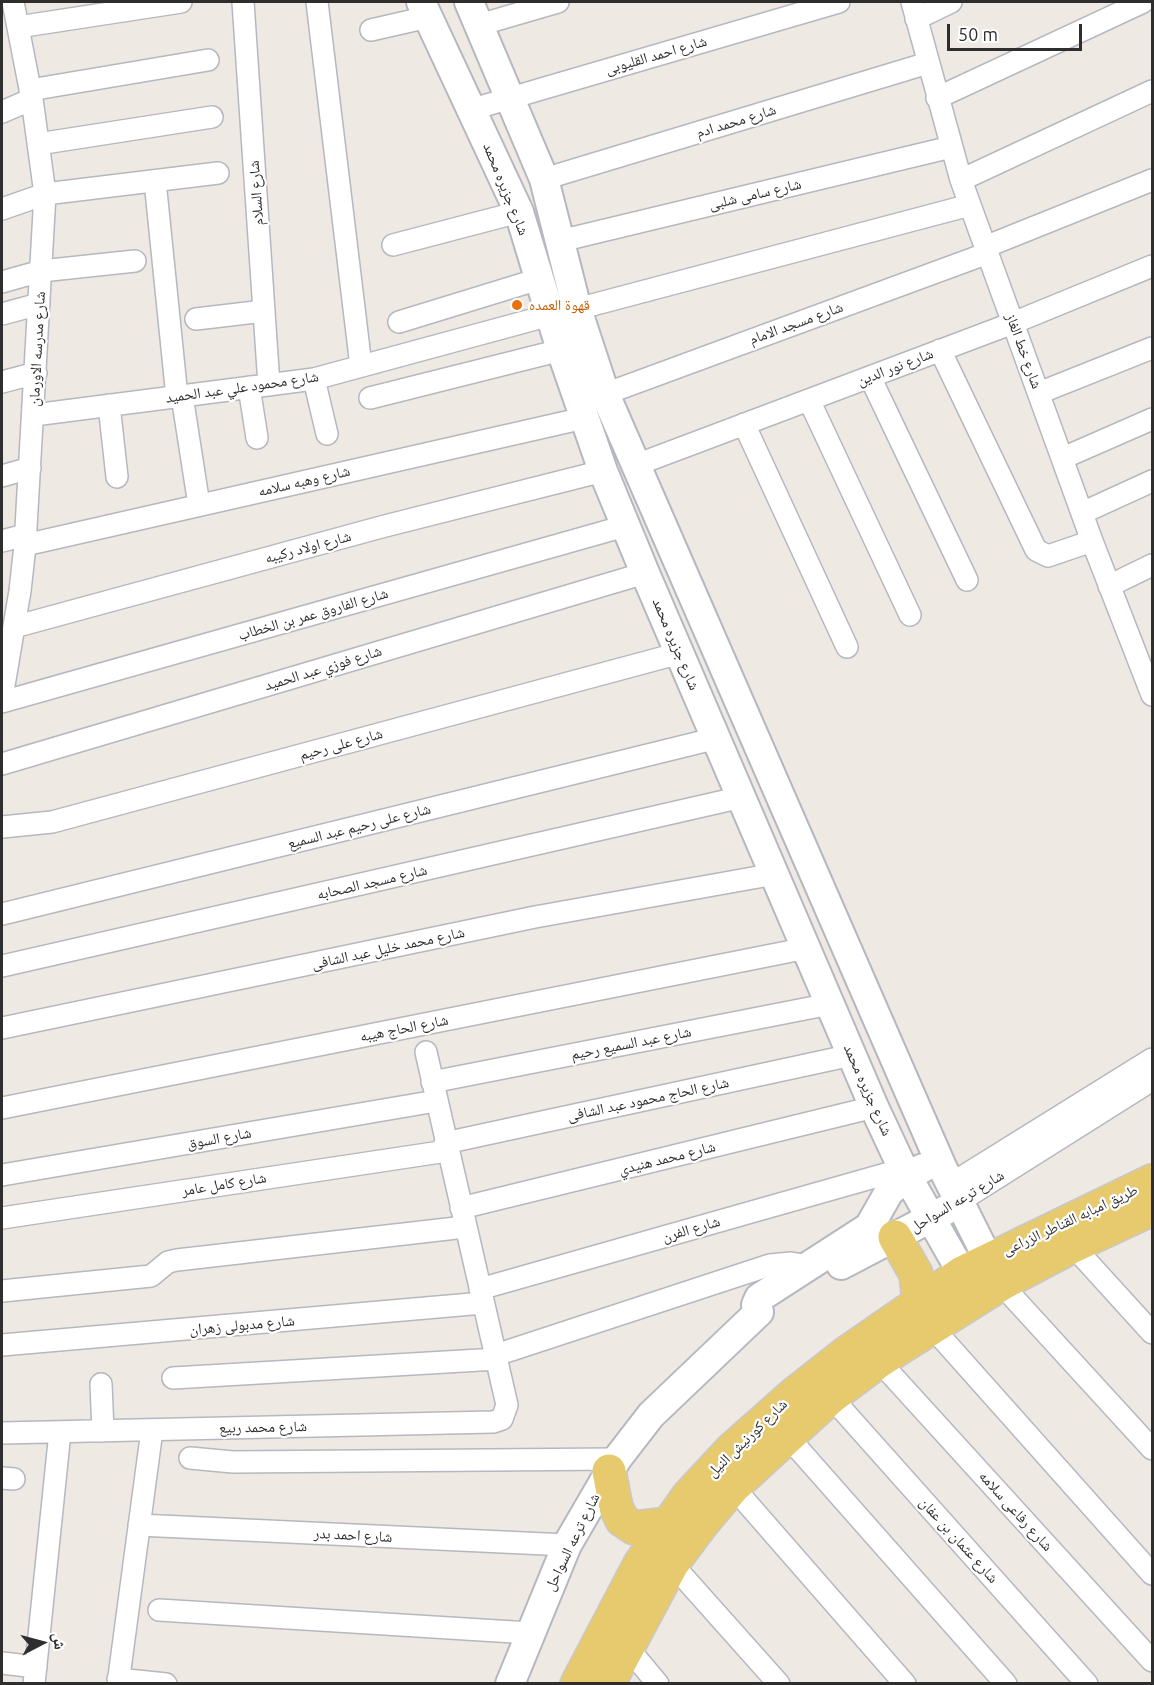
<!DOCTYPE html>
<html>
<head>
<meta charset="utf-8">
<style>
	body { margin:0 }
	#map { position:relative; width:1154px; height:1685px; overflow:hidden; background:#eee9e2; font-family:Ubuntu,"Noto Naskh Arabic",sans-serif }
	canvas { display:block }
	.frame { position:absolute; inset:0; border:3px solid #2e2e2e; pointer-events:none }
	.north { position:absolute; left:12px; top:1613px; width:60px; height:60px; -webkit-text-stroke:4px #fff; paint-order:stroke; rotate:84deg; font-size:16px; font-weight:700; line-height:24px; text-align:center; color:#2e2e2e }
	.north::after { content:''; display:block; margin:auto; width:21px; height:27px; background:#2e2e2e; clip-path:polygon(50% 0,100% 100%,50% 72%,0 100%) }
	.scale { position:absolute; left:947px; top:24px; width:135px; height:27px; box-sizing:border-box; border:3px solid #2e2e2e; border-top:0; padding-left:8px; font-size:18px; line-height:21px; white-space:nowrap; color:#2e2e2e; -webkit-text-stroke:4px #fff; paint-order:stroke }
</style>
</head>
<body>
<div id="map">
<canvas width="1154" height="1685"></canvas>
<div class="frame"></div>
<div class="north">ش</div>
<div class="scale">50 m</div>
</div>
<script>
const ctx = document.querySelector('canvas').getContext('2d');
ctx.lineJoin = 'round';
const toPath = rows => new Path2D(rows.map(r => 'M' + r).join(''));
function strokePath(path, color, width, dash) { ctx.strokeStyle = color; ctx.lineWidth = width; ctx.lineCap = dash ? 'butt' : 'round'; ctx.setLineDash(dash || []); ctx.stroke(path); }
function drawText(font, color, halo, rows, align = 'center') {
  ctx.font = font + ' Ubuntu,"Noto Naskh Arabic",sans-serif'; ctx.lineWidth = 4.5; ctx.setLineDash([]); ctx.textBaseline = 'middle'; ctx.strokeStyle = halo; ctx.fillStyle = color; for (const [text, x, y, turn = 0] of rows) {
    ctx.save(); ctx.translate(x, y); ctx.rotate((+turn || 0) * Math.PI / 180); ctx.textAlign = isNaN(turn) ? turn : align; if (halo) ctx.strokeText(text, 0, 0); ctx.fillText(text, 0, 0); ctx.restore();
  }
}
const street = toPath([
	[243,2,269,385],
	[317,2,361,366],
	[912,2,961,180,1092,541,1152,695],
	[916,19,951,2],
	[479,25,558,2],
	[18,27,181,2],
	[371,30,428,17],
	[30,90,208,60],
	[937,98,1143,2],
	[473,109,839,2],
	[2,112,32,99],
	[38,144,212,117],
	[544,179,928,63],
	[961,180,1152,91],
	[155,181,177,397],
	[2,209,45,194,218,173],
	[560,241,951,147],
	[393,245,519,212],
	[985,247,1152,180],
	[2,282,41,271,135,261],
	[577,309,970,205],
	[2,314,39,304],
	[196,319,264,311],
	[399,322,539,279],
	[940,350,1036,550,1048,556,1092,541],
	[870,377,967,580],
	[314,379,327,434],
	[2,382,36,373],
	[249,387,257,438],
	[1039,393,1152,348],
	[605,394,988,253],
	[182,396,199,505],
	[370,398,561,350],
	[809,400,910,615],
	[109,405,117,477],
	[34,415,314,379,550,315],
	[744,424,847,647],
	[1063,458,1152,419],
	[636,465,1013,323,1152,266],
	[2,476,30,468],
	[1082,513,1152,481],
	[2,541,25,535],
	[25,545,584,418],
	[1109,586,1152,565],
	[14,627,385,526,603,471],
	[2,697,20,591,25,545,45,194,32,99,13,2],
	[2,702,625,526],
	[2,764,645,573],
	[2,827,52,822,680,653],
	[2,914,717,738],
	[2,966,742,797],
	[2,1028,535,917,775,874],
	[432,1082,830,1004],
	[2,1108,807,948],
	[445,1143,852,1055],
	[2,1175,436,1101],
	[951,1184,1152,1059],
	[960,1201,1152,1080],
	[461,1208,874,1107],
	[2,1218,447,1151],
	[1073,1246,1152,1333],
	[1001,1284,1152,1449],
	[480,1289,903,1169],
	[2,1291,151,1276,168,1262,177,1260,465,1227],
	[931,1326,1152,1574],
	[2,1345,483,1303],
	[496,1355,770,1265,791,1263,808,1266],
	[879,1361,1152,1661],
	[173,1378,497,1359],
	[101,1384,103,1431],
	[831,1397,1087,1684],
	[2,1433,493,1422,502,1419,507,1405,426,1052],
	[787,1436,1006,1684],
	[190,1458,233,1462,617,1459],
	[2,1478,14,1479],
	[733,1487,905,1684],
	[139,1525,567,1545],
	[672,1564,779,1684],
	[159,1610,530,1633],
	[627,1647,658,1684],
	[2,1663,36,1667],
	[118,1679,166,1684],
	[34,1684,60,1432],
	[118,1684,152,1430]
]);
const secondary = toPath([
	[421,2,519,212,561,350,603,471,645,573,874,1107,903,1169,962,1273],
	[469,2,544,179,577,309,605,394,942,1167,988,1259],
	[841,1265,946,1210],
	[759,1312,756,1305,759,1298,869,1227,889,1192,907,1176,923,1168],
	[510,1684,567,1545,617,1459,651,1415,759,1312]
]);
const primary = toPath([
	[895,1237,916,1274,919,1303],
	[609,1471,616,1507,622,1520,634,1528,668,1524],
	[577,1684,640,1564,689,1495,731,1450,793,1395,849,1351,962,1273,1152,1181],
	[608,1684,672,1564,701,1525,733,1487,831,1397,879,1361,1001,1284,1073,1246,1152,1209]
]);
strokePath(street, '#b5b8c0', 24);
strokePath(secondary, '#b5b8c0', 32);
strokePath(primary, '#c9c9c9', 36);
strokePath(street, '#fff', 21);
strokePath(secondary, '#fff', 28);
strokePath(primary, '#e7c96e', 33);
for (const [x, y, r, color] of [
	[517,305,6,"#e8710a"]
]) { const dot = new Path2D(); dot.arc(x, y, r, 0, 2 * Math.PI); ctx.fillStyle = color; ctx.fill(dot); strokePath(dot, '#fff', 2); }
drawText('15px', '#2e2e2e', '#fff', [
	["شارع احمد القليوبى",656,55,-16],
	["شارع محمد ادم",736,121,-17],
	["شارع جزيره محمد",506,189,68],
	["شارع السلام",256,193,-94],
	["شارع سامى شلبى",755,194,-13],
	["شارع مسجد الامام",796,323,-20],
	["شارع مدرسه الاورمان",37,349,-87],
	["شارع خط الغاز",1024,351,70],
	["شارع نور الدين",895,367,-21],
	["شارع محمود علي عبد الحميد",242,387,-8],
	["شارع وهبه سلامه",304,481,-13],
	["شارع اولاد ركيبه",308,547,-15],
	["شارع الفاروق عمر بن الخطاب",313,614,-16],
	["شارع جزيره محمد",676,644,67],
	["شارع فوزي عبد الحميد",323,668,-17],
	["شارع على رحيم",341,744,-15],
	["شارع على رحيم عبد السميع",359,826,-14],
	["شارع مسجد الصحابه",372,882,-13],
	["شارع محمد خليل عبد الشافى",388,948,-12],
	["شارع الحاج هيبه",404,1028,-11],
	["شارع عبد السميع رحيم",631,1043,-11],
	["شارع جزيره محمد",868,1090,66],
	["شارع الحاج محمود عبد الشافى",648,1099,-12],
	["شارع السوق",219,1138,-10],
	["شارع محمد هنيدي",667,1158,-14],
	["شارع كامل عامر",224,1184,-9],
	["شارع ترعه السواحل",957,1201,-31],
	["طريق امبابه القناطر الزراعى",1070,1220,-25],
	["شارع الفرن",691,1229,-16],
	["شارع مدبولى زهران",242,1325,-5],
	["شارع محمد ربيع",263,1427,-1],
	["شارع كورنيش النيل",747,1438,-44],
	["شارع رفاعى سلامه",1016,1511,48],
	["شارع احمد بدر",353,1535,3],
	["شارع عثمان بن عفان",959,1540,48],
	["شارع ترعه السواحل",572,1542,-64]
]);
drawText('15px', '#c56008', '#fff', [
	["قهوة العمده",529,305]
], 'left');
</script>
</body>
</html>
